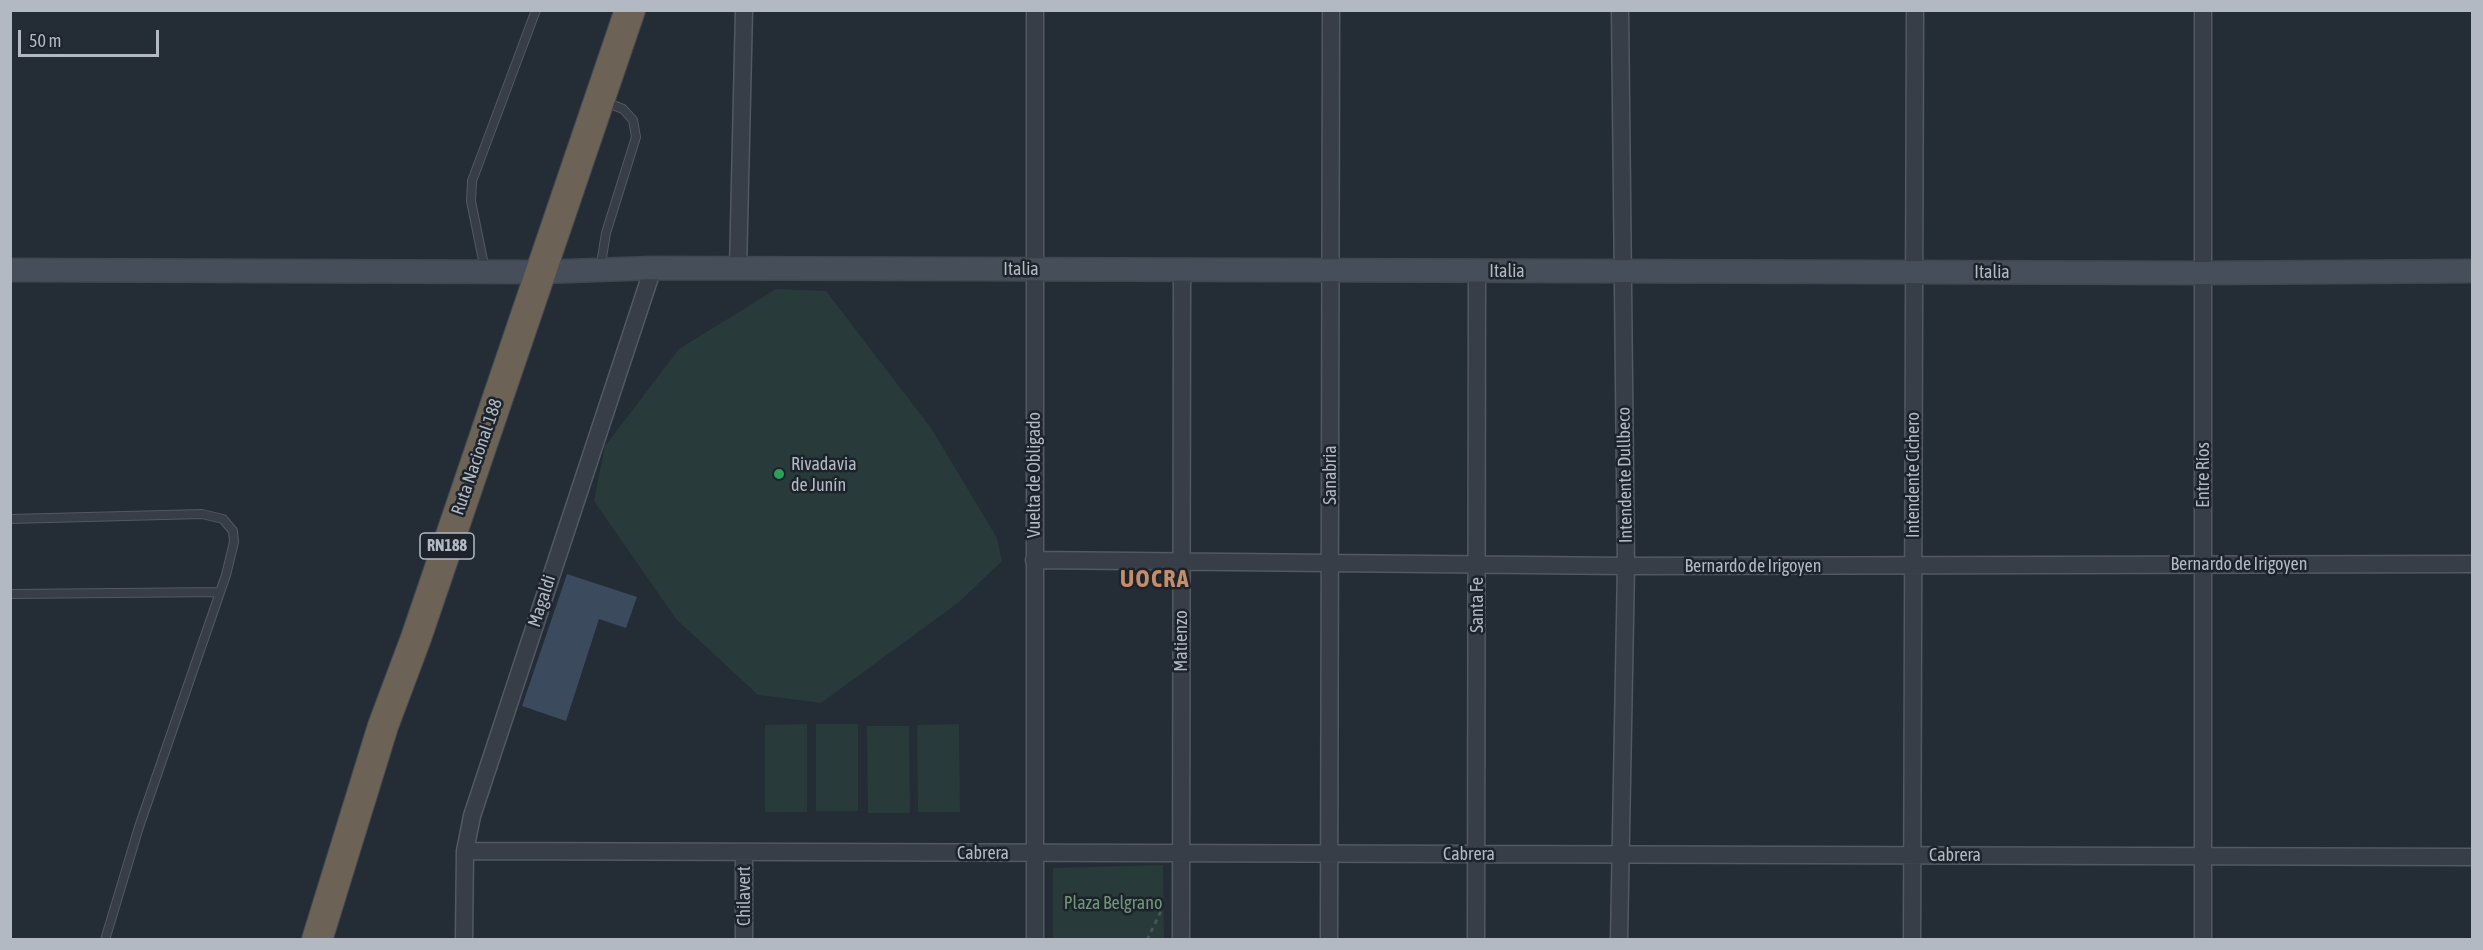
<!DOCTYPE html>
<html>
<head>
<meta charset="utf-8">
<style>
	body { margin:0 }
	#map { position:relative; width:2483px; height:950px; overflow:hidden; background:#242c36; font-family:"Asap Condensed",sans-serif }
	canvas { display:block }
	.frame { position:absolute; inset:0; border:12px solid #b2b9c3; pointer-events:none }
	.scale { position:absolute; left:18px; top:30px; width:141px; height:27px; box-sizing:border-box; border:3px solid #b2b9c3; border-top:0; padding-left:8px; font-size:18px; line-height:21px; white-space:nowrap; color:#b2b9c3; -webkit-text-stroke:4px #1c232b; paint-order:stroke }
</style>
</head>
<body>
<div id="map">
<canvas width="2483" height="950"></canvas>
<div class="frame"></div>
<div class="scale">50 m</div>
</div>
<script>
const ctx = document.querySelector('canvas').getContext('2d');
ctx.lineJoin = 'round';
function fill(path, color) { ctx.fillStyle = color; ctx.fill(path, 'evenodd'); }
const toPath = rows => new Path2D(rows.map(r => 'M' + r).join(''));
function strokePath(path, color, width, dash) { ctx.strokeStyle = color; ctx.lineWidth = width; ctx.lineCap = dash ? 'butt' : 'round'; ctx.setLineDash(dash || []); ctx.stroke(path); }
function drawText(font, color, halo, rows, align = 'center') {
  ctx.font = font + ' "Asap Condensed",sans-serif'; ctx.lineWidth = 5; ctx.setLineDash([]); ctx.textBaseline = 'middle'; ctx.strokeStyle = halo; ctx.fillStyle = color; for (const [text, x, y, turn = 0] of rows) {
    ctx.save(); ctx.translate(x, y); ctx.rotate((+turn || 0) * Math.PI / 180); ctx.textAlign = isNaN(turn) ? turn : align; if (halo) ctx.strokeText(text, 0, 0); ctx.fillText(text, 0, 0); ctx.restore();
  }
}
fill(toPath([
	[776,289,826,291,931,428,997,538,1002,561,958,603,821,703,758,695,676,619,594,501,605,446,679,349],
	[807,724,807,812,765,812,765,725],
	[816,724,858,724,858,811,816,811],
	[959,724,960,812,918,812,917,725],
	[867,726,909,726,910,813,868,813],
	[1163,865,1164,939,1053,939,1053,868]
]), '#283a39');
fill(toPath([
	[567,574,637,597,626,628,599,619,566,721,522,706]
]), '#3b4b5d');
const lane = toPath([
	[485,270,471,201,472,181,536,10],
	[600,270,606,233,636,137,633,120,623,109,603,101],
	[10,519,202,514,223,519,233,531,234,542,226,575,139,827,105,940],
	[10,594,220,592]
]);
const street = toPath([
	[2203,10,2203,940],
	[738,269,744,10],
	[1034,560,1626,566,2472,564],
	[465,851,2472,857],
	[464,940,465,851,472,816,653,268],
	[744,940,744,852],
	[1035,940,1035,10],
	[1181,940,1182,270],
	[1329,940,1331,10],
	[1476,940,1477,270],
	[1619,940,1626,566,1620,10],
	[1912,940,1915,10]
]);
const secondary = toPath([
	[10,270,541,272,653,268,2203,273,2472,271]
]);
const highway = toPath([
	[317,940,383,726,416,638,630,10]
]);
strokePath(lane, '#525961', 10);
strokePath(street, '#525961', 19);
strokePath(secondary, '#404750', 25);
strokePath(highway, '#424951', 32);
strokePath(toPath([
	[1147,940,1162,909]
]), '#455557', 3, [4.5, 4.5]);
strokePath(lane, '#373e47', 8);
strokePath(street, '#373e47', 16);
strokePath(secondary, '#454e59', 22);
strokePath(highway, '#6c6255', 30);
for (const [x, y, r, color] of [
	[779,474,6,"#2e9e5b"]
]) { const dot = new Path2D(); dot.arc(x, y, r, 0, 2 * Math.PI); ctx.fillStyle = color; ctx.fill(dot); strokePath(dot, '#1c232b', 2); }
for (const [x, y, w] of [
	[447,546,54]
]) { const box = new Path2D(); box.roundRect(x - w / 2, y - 13, w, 26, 4.5); ctx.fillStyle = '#1c232b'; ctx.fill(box); strokePath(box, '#b2b9c3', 1.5); }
drawText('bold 16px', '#b2b9c3', null, [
	["RN188",447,546]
]);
drawText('18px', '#b2b9c3', '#1c232b', [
	["Italia",1021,269],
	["Italia",1507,271],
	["Italia",1992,272],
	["Ruta Nacional 188",477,457,-71],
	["Vuelta de Obligado",1034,475,-90],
	["Sanabria",1330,475,-90],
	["Intendente Dullbeco",1625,475,-91],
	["Intendente Cichero",1913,475,-90],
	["Entre Ríos",2203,475,-90],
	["Bernardo de Irigoyen",2239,564],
	["Bernardo de Irigoyen",1753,566],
	["Magaldi",542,601,-72],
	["Santa Fe",1477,605,-90],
	["Matienzo",1181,641,-90],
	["Cabrera",983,853],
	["Cabrera",1469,854],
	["Cabrera",1955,855],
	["Chilavert",744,896,-90]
]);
drawText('18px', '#b2b9c3', '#1c232b', [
	["Rivadavia",791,464],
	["de Junín",791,485]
], 'left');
drawText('18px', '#739679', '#1c232b', [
	["Plaza Belgrano",1113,903]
]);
ctx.letterSpacing = '1.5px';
drawText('bold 24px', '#c68d6a', '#1c232b', [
	["UOCRA",1155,579]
]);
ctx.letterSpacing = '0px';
</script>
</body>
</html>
